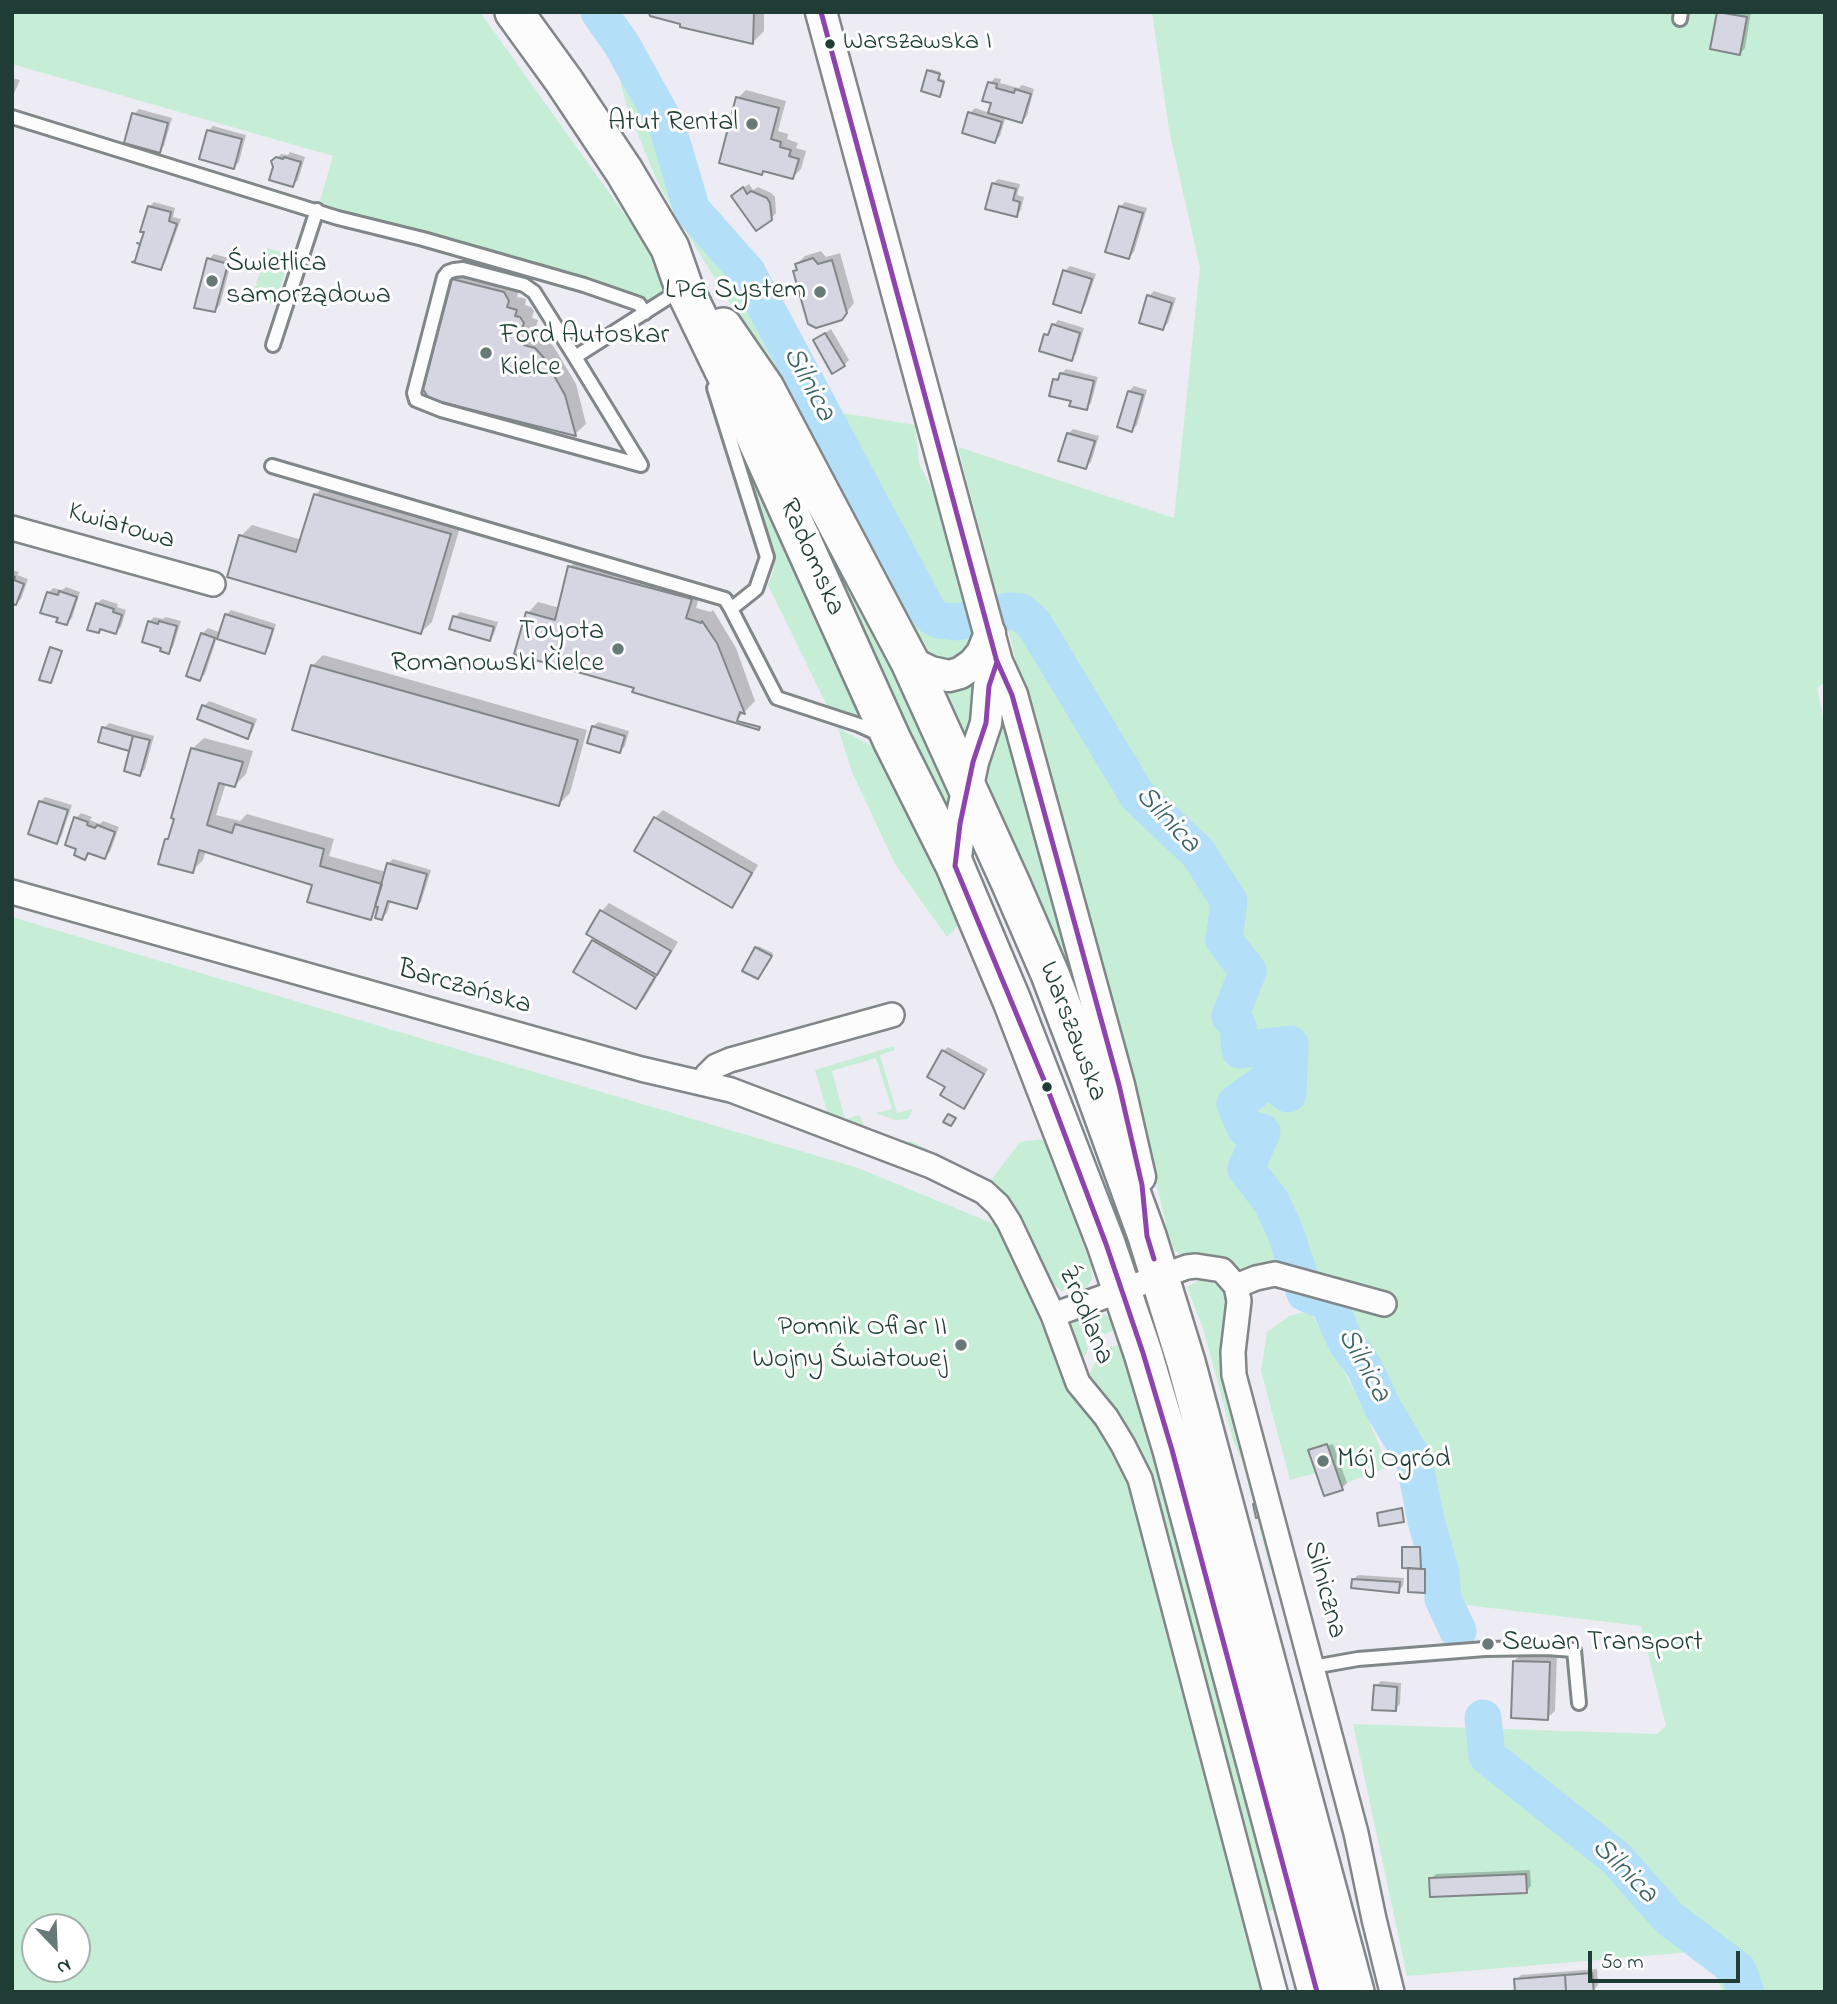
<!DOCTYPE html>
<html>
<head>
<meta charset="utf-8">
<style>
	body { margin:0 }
	#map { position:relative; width:1837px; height:2004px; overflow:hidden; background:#edecf4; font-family:"Indie Flower",sans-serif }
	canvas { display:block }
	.frame { position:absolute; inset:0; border:14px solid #1f3d34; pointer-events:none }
	.north { position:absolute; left:21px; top:1913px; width:70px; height:70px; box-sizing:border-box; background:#fff; border:2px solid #a5b1ae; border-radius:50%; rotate:157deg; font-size:19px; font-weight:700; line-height:28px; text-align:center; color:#1f3d34 }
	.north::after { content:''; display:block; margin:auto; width:24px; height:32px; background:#677a77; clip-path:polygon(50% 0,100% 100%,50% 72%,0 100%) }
	.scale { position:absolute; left:1588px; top:1951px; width:152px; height:32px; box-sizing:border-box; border:4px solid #1f3d34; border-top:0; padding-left:9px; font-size:21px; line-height:24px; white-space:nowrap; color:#1f3d34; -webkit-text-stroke:5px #fff; paint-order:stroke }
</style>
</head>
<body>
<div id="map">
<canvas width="1837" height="2004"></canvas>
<div class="frame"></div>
<div class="north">N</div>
<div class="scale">50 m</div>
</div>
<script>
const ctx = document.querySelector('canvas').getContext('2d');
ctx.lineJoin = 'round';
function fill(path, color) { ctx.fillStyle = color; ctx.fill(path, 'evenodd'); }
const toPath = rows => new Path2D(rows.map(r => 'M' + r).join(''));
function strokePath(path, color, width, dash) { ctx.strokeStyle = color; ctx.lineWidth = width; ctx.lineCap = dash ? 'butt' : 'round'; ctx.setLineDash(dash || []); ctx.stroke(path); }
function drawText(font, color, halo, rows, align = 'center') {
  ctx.font = font + ' "Indie Flower",sans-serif'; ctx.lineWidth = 6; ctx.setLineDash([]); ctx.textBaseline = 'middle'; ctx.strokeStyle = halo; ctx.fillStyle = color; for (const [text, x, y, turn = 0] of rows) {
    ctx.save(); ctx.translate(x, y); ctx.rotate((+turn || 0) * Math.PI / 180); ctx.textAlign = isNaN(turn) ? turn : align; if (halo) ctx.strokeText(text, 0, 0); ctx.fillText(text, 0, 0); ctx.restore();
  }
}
fill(toPath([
	[12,12,480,12,658,261,665,287,653,307,317,211,333,156,12,64],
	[1152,12,1825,12,1825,683,1817,688,1825,726,1825,1992,1723,1992,1705,1951,1407,1976,1353,1724,1657,1734,1666,1726,1641,1626,1441,1602,1420,1523,1396,1459,1313,1302,1313,1285,1245,1279,1187,1257,1175,1251,1169,1241,1161,1202,1026,707,1011,640,996,593,958,447,1174,518,1200,268,1169,130],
	[622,51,637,67,660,105,686,155,697,192,723,234,756,270,836,412,915,425,919,463,943,513,967,599,966,603,975,639,968,654,946,664,925,654,771,370,674,212,656,179,626,105,616,63],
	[267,248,290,255,275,305,252,298],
	[765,424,890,657,952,787,949,821],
	[735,426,809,591,816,621,856,702,860,712,857,716,828,708,768,585,774,569,774,556],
	[980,672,969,743,942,686],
	[1000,695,1086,1008,1084,1014,982,767],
	[838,728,876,748,959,925,947,937,895,864,852,772],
	[12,917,858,1168,999,1226,1068,1387,1126,1470,1185,1703,1261,1992,12,1992],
	[35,1927,77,1927,77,1969,35,1969],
	[894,1046,895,1050,880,1055,897,1113,913,1109,908,1119,895,1120,876,1113,892,1109,876,1058,832,1071,845,1119,860,1115,864,1126,906,1142,911,1141,927,1149,926,1154,829,1118,815,1070],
	[1045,1139,1091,1265,1092,1279,1086,1289,1074,1292,1062,1291,1051,1283,1026,1230,1012,1204,988,1184,1020,1142],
	[1200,1280,1207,1280,1216,1285,1223,1292,1227,1307,1222,1363,1276,1568,1270,1569,1243,1463,1234,1443,1203,1328,1187,1287],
	[1310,1311,1363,1406,1388,1467,1341,1485,1327,1444,1316,1473,1290,1480,1261,1371,1267,1332,1289,1316],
	[1090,1312,1103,1313,1112,1320,1118,1329,1105,1334,1096,1329],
	[1078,1318,1088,1349,1080,1367,1069,1331,1072,1324],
	[1121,1344,1172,1531,1274,1910,1265,1912,1159,1523,1089,1376,1100,1351]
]), '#c6eed6');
fill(toPath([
	[651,12,764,12,764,31,753,42],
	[1719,12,1751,12,1745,48,1740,53,1712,48],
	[931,69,941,72,939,78,945,80,940,95,929,71],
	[12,78,20,80,12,98],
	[995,78,1001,79,1000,83,1019,88,1022,85,1034,89,1027,116,1022,121,1006,116,1000,136,995,141,970,113,975,108,990,113,993,102,990,83],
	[746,90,786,101,778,131,788,134,787,139,798,143,796,148,806,151,801,169,793,177,765,170,762,173,738,98],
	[139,109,172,118,164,146,159,151,134,114],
	[213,126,246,135,239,162,234,167,208,131],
	[290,152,305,157,298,180,293,185,275,167,273,162,281,154,288,155],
	[998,179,1020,184,1017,195,1024,197,1021,210,1016,215,993,184],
	[749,184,753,190,758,187,771,193,775,197,776,213,771,218,738,191],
	[154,202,175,208,173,217,181,219,165,263,160,268,146,231,149,207],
	[1125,202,1147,208,1134,252,1129,257,1120,207],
	[821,251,826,257,840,253,854,303,841,319,795,271,798,268,797,264,805,256],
	[214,254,232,259,220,305,215,310,209,259],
	[1070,266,1096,274,1085,306,1080,311,1065,271],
	[464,269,519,289,517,297,526,299,525,305,531,307,534,311,532,318,538,320,534,334,546,338,554,347,576,384,586,424,575,434,453,280],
	[1154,291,1176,298,1168,323,1163,328,1149,296],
	[1058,320,1084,328,1076,354,1071,359,1046,335],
	[831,329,849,360,844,365,815,340],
	[1066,369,1098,377,1091,403,1086,408,1073,400,1055,380],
	[1134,386,1147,390,1137,425,1132,430,1129,391],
	[1073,429,1099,436,1091,462,1086,467,1068,434],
	[326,484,461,524,432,622,421,632,241,536,252,525,302,540,315,495],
	[581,556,702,588,696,608,711,612,713,610,736,648,755,701,736,721,636,687,528,613,538,602,560,608,570,567],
	[12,570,19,572,17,575,28,579,21,599,16,603,12,602],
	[66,587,80,592,72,618,67,623,60,617,48,593,53,588,62,590],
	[102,599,118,604,117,607,126,610,121,627,116,632,101,628,98,631,97,604],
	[231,610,276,624,269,647,264,652,217,637,205,674,200,679,188,675,203,633,208,628,221,633,226,615],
	[460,612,498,622,494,634,489,639,455,617],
	[154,617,163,619,166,617,181,621,173,647,168,652,149,622],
	[323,655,587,730,570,793,559,804,312,666],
	[209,701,257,719,252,732,248,737,204,706],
	[598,722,629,731,625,746,620,751,593,727],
	[109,723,154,736,145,769,140,774,131,750,100,741,104,728],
	[204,738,253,751,246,774,235,785,226,783,216,815,240,821,247,814,334,839,329,856,386,872,388,864,393,859,431,870,421,902,416,907,391,900,387,913,382,918,379,910,375,914,380,893,371,914,374,915,370,918,314,883,206,850,203,860,192,871,167,840,171,835,176,818,173,817,193,748],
	[45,797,72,805,61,837,56,842,40,802],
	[663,810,758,865,739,898,731,905,636,850,655,818],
	[81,813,92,817,90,820,100,824,103,821,119,827,110,852,105,857,91,852,85,858,78,847,76,818],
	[609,903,678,942,644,999,636,1007,594,941,596,938,602,911],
	[758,946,773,953,760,975,756,948],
	[948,1047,988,1069,964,1107,947,1086,943,1051],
	[1333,1444,1347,1483,1342,1488,1310,1451,1314,1447,1314,1450],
	[1406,1546,1421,1546,1422,1567,1426,1567,1426,1590,1424,1591,1410,1567,1404,1548],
	[1358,1575,1404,1578,1403,1586,1398,1591,1353,1580],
	[1522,1654,1557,1655,1555,1711,1547,1718,1514,1661],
	[1381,1681,1401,1683,1400,1704,1395,1709,1376,1686],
	[1530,1870,1531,1886,1526,1891,1431,1879,1436,1874],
	[1597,1969,1598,1985,1593,1990,1516,1980,1521,1975]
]), '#0003');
strokePath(toPath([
	[599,12,622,45,667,126,692,210,747,272,930,615,939,620,956,622,1010,611,1021,612,1034,624,1137,795,1198,853,1229,901,1224,940,1248,971,1230,1016,1238,1026,1240,1050,1290,1044,1288,1094,1269,1079,1235,1104,1245,1128,1262,1132,1246,1169,1271,1201,1286,1234,1305,1293,1328,1302,1346,1342,1364,1367,1383,1408,1414,1460,1426,1521,1441,1573,1443,1599,1458,1631],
	[1483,1718,1487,1756,1616,1858,1669,1918,1738,1970,1746,1992]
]), '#b3dff9', 37);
const building = toPath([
	[649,12,754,12,753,44,680,27,680,24,650,16,649,12],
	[1717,12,1747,17,1740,55,1710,49,1717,12],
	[927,70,940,74,938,80,944,82,940,97,921,91,927,70],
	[988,82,997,84,996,88,1014,93,1015,89,1031,94,1022,123,988,113,991,103,982,101,988,82],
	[736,97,779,108,771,139,781,142,780,147,791,150,789,156,799,159,793,179,763,171,762,175,719,163,736,97],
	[968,112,1002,122,995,143,962,133,968,112],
	[132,113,168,123,160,153,124,143,132,113],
	[207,130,242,139,234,169,199,159,207,130],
	[276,157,283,159,284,157,301,162,293,187,269,180,273,167,271,161,276,157],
	[992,183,1016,189,1013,200,1020,202,1017,217,985,209,992,183],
	[743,187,747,194,751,191,767,198,770,203,772,220,756,231,731,196,743,187],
	[148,206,171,212,169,221,177,224,161,270,132,262,135,261,140,244,137,243,140,244,144,232,140,232,148,206],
	[1119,206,1143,213,1129,259,1105,252,1119,206],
	[207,258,228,264,215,312,194,308,207,258],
	[813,258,818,264,832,260,847,313,842,320,816,328,808,324,793,271,797,270,795,264,813,258],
	[1063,270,1092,279,1081,313,1053,304,1063,270],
	[452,279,504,292,509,301,507,307,517,310,515,316,520,317,524,323,522,329,528,331,524,345,535,348,544,358,565,395,576,436,429,399,423,389,452,279],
	[1147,295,1172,303,1163,330,1139,323,1147,295],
	[1052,324,1080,333,1072,361,1039,351,1044,334,1048,335,1052,324],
	[825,333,845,366,832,374,813,340,825,333],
	[1060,373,1094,381,1087,410,1069,406,1071,401,1049,396,1053,379,1058,380,1060,373],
	[1128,391,1143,395,1132,432,1117,427,1128,391],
	[1067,433,1095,441,1086,469,1058,461,1067,433],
	[314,494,451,534,421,634,227,577,239,535,296,552,314,494],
	[568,566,692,599,686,618,701,623,702,621,717,643,745,714,740,712,737,721,760,727,759,730,632,692,634,688,514,654,526,612,555,620,568,566],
	[12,576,15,577,14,580,24,584,16,605,12,604,12,576],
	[59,591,77,597,67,625,56,622,58,618,40,613,47,592,58,595,59,591],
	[96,603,114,609,113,612,122,615,116,634,100,629,99,633,87,630,96,603],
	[225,614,273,629,265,654,217,639,225,614],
	[453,616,494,627,490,641,449,629,453,616],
	[148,621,158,624,159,621,177,626,169,654,160,651,161,648,142,642,148,621],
	[201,633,215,638,200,681,186,676,201,633],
	[50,647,62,651,51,683,39,680,50,647],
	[311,665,578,740,559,806,292,730,311,665],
	[202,705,253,724,248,739,197,719,202,705],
	[592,726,625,736,620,753,587,743,592,726],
	[102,727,133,736,129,751,98,742,102,727],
	[133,736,150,740,140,776,124,771,133,736],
	[191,748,243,762,235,787,219,783,207,825,232,833,235,824,324,849,320,866,382,884,371,920,307,902,312,885,199,850,193,873,158,864,165,839,168,839,174,819,171,818,191,748],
	[39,801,68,810,57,844,28,834,39,801],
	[74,817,88,822,87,825,95,828,97,825,115,832,105,859,88,853,85,860,74,855,76,849,65,845,74,817],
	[654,817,752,873,732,908,634,851,654,817],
	[387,863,427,874,417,909,388,901,382,920,375,918,378,907,375,906,387,863],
	[600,910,671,951,657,975,586,934,600,910],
	[592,940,655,977,636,1009,573,972,592,940],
	[755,947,772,956,758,979,742,971,755,947],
	[942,1050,984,1074,964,1109,940,1095,945,1087,927,1077,942,1050],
	[948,1114,956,1118,951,1126,943,1122,948,1114],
	[1327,1444,1343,1490,1324,1496,1308,1450,1327,1444],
	[1256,1503,1260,1517,1256,1518,1253,1504,1256,1503],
	[1402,1508,1404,1522,1379,1526,1377,1513,1402,1508],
	[1402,1547,1420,1547,1421,1569,1402,1568,1402,1547],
	[1408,1568,1425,1569,1425,1593,1408,1592,1408,1568],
	[1352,1579,1400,1582,1399,1593,1351,1588,1352,1579],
	[1513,1661,1550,1662,1548,1720,1511,1718,1513,1661],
	[1374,1685,1397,1687,1396,1711,1372,1710,1374,1685],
	[1526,1874,1527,1893,1430,1897,1429,1878,1526,1874],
	[1592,1973,1594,1992,1566,1992,1565,1975,1592,1973],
	[1565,1975,1566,1992,1515,1992,1514,1979,1565,1975]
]);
fill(building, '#d6d5e2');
strokePath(building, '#818688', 2);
const service = toPath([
	[1680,19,1681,12],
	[12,117,338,218,423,239,584,285,639,304,645,313],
	[273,345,317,210],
	[575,357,534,292,524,285,463,269,454,270,448,272,444,277,414,393,416,400,441,410,641,465,575,357,680,290],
	[714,388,767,557,756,589,731,609,777,698,859,725,881,735],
	[272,466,725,599,731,609],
	[1313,1667,1358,1659,1485,1649,1546,1648,1574,1650,1579,1703]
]);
const minor = toPath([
	[12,528,213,584],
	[12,892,641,1069,731,1090,931,1166,984,1192,998,1205,1009,1222,1053,1315,1078,1383,1106,1417,1123,1445,1140,1479,1275,1992],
	[702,1083,707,1075,716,1066,730,1060,892,1015],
	[1236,1286,1256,1278,1275,1274,1384,1304],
	[1053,1315,1187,1267,1196,1266,1222,1270,1236,1286,1239,1301,1233,1352,1234,1375,1356,1833,1374,1919,1392,1992]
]);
const tertiary = toPath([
	[821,12,997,662,1012,695,1119,1085,1140,1177],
	[910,662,931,672,949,676,960,673,973,664,982,653,990,633],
	[955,866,960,824,973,762,986,723,989,686,997,662]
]);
const primary = toPath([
	[514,12,564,81,624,171,670,248,684,288,745,414,892,740,955,866,1012,1001,1106,1244,1143,1353,1172,1450,1317,1992],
	[723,327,765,388,910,662,1011,884,1050,974,1090,1079,1147,1236,1186,1362,1355,1992]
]);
strokePath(service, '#818688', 18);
strokePath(minor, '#818688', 28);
strokePath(tertiary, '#818688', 35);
strokePath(primary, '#818688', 42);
strokePath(service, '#fcfcfd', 12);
strokePath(minor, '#fcfcfd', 23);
strokePath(tertiary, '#fcfcfd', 30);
strokePath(primary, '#fcfcfd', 37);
strokePath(toPath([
	[821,12,997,662,989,686,986,723,973,762,960,824,955,866,1046,1085,1106,1244,1143,1353,1172,1450,1317,1992],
	[996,659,1012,695,1119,1085,1142,1185,1147,1236,1154,1259]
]), '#8e44ad', 5);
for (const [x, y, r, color] of [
	[830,44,6,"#1f3d34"],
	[752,124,7,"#677a77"],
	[212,281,7,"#677a77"],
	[820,292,7,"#677a77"],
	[486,353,7,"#677a77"],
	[618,649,7,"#677a77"],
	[1047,1087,6,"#1f3d34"],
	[961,1345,7,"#677a77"],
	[1323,1461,7,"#677a77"],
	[1488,1644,7,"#677a77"]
]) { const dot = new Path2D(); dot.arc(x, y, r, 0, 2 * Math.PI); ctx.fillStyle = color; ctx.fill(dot); strokePath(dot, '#fff', 2.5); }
drawText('26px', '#1f3d34', '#fff', [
	["Warszawska I",843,44]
], 'left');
drawText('28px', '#1f3d34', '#fff', [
	["Atut Rental",738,124],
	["Świetlica",226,265,"left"],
	["samorządowa",226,297,"left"],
	["LPG System",806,292],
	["Ford Autoskar",500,337,"left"],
	["Kielce",500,369,"left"],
	["Toyota",604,633],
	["Romanowski Kielce",604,665],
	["Pomnik Ofiar II",947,1329],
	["Wojny Światowej",947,1361],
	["Mój Ogród",1337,1461,"left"],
	["Sewan Transport",1502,1644,"left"]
], 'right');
drawText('28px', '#1f3d34', '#fff', [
	["Kwiatowa",121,528,16],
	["Radomska",810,558,66],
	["Barczańska",464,989,16],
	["Warszawska",1071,1032,69],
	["Źródlana",1084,1316,67],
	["Silniczna",1323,1590,75]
]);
drawText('italic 30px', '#3e6466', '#fff', [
	["Silnica",807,385,62],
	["Silnica",1166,821,47],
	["Silnica",1362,1366,61],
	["Silnica",1623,1872,45]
]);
</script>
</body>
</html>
